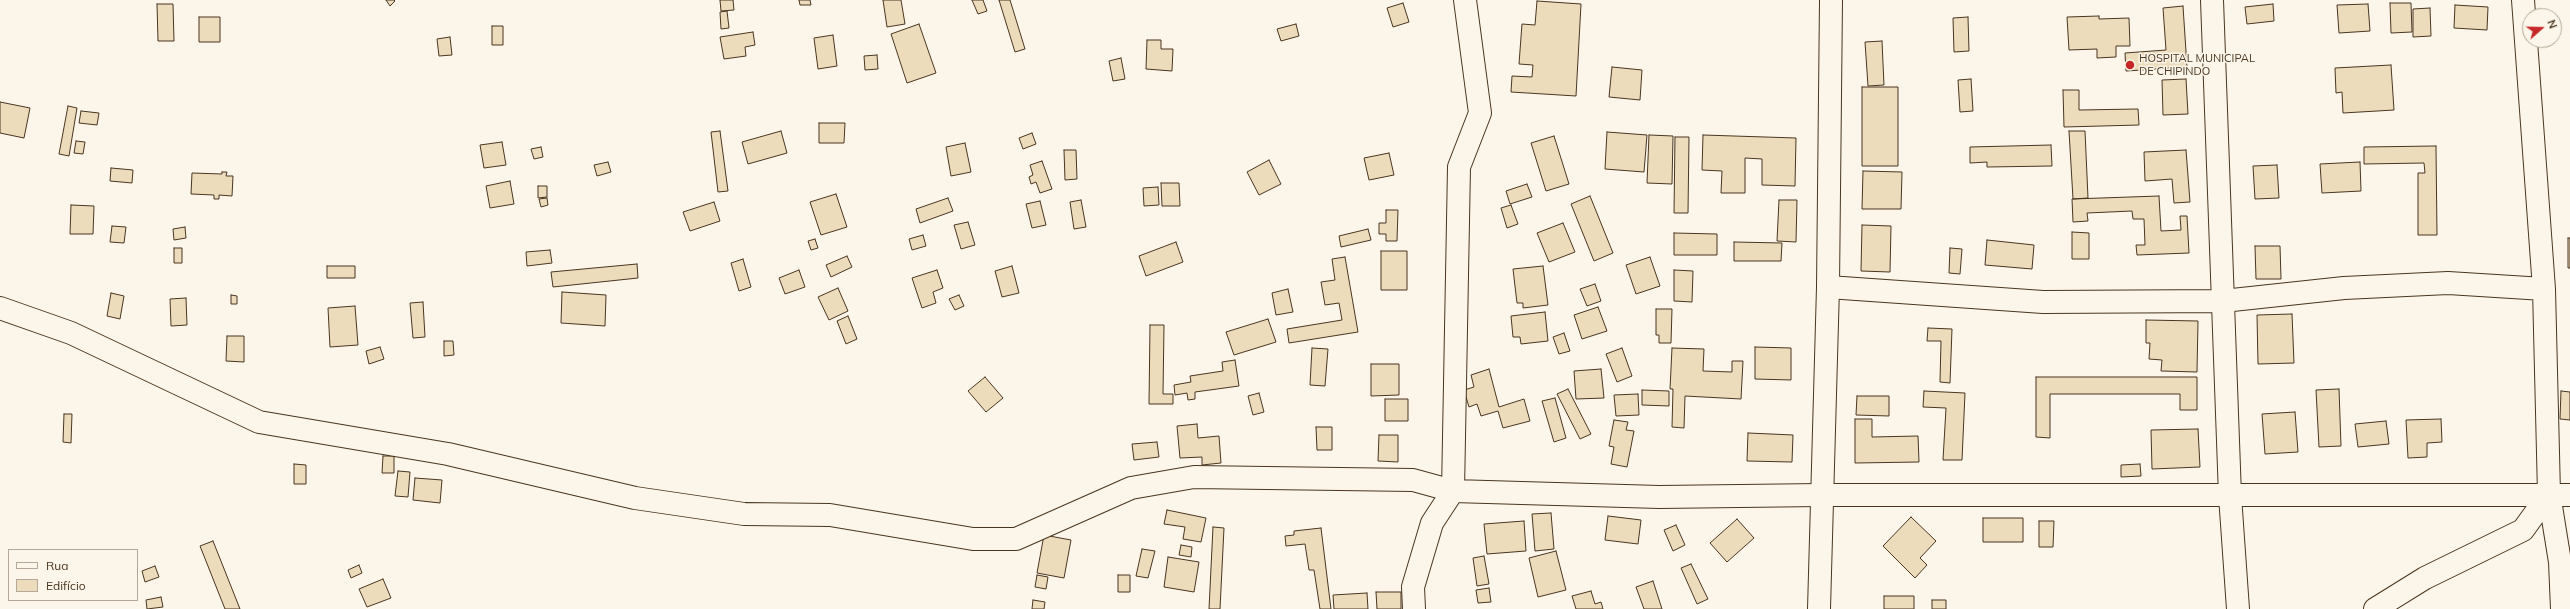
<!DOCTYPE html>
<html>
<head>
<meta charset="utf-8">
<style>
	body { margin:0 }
	#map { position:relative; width:2570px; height:609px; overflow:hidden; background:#fbf6e9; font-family:Mulish,sans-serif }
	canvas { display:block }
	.legend { position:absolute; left:8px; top:549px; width:130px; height:52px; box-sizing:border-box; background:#fbf6e9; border:1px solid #b4a999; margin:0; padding:5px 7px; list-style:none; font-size:12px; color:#4a3520 }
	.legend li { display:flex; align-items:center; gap:8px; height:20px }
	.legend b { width:20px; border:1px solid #b4a999 }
	.north { position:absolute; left:2522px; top:8px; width:40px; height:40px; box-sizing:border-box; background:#fbf6e9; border:1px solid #b4a999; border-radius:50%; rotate:70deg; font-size:11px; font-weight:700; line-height:16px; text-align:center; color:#4a3520 }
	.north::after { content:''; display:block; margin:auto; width:14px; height:18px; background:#c62828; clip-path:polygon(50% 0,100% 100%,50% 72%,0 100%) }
</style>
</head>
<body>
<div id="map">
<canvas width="2570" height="609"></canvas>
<ul class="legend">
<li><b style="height:5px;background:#fbf6e9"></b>Rua</li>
<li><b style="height:11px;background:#ecdcbc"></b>Edifício</li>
</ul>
<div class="north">N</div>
</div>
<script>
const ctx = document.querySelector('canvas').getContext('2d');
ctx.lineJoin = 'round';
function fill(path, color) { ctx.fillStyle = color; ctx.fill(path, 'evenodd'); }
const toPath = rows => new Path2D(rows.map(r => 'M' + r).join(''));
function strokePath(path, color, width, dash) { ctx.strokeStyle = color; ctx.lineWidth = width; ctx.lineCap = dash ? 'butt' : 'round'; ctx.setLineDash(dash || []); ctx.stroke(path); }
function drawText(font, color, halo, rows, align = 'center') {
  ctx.font = font + ' Mulish,sans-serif'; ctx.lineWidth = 3; ctx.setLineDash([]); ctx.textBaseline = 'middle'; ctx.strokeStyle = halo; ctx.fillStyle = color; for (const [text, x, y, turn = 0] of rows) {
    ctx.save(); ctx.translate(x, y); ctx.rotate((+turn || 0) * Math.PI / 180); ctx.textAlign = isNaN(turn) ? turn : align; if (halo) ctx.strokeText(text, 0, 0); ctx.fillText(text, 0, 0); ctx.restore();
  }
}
const building = toPath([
	[386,0,394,0,395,1,390,6,386,0],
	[720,0,733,0,734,10,721,11,720,0],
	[799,0,810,0,811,5,800,5,799,0],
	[883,0,901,0,905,24,887,27,883,0],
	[972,0,983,0,987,11,978,14,972,0],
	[999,0,1010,0,1025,49,1015,52,999,0],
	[1537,1,1581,4,1576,96,1511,92,1512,76,1532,77,1533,65,1519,64,1522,24,1535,25,1537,1],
	[1403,3,1409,22,1393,27,1387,8,1403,3],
	[2390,3,2411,3,2412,32,2391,33,2390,3],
	[157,4,173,4,174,41,158,41,157,4],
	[2273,4,2274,21,2247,24,2245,7,2273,4],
	[2368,4,2370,31,2339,33,2337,5,2368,4],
	[2455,5,2488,7,2487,30,2454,28,2455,5],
	[2183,6,2187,67,2126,71,2125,53,2166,50,2163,8,2183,6],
	[2430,8,2431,36,2413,37,2413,9,2430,8],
	[727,11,729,28,721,29,720,12,727,11],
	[2099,16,2099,19,2129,18,2130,46,2116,46,2116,57,2097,58,2097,49,2069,50,2067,17,2099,16],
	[199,17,220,17,220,42,199,42,199,17],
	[1968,17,1969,51,1954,52,1953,18,1968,17],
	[919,24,936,73,907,83,891,34,919,24],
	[1296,24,1299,36,1281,41,1277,29,1296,24],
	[492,26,503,26,503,45,492,45,492,26],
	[753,32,755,45,745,47,746,56,724,59,720,37,753,32],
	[833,35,837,66,818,69,814,38,833,35],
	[450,37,452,55,439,56,437,39,450,37],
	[1147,40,1161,40,1161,49,1173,49,1172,71,1146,69,1147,40],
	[1882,41,1884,85,1868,86,1865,42,1882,41],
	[877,55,878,69,865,70,864,56,877,55],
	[1121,58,1125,79,1113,81,1109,61,1121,58],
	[2391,65,2394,110,2343,113,2342,92,2336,93,2335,68,2391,65],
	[1612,67,1642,70,1640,100,1609,97,1612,67],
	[1971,79,1973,111,1960,112,1958,80,1971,79],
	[2186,79,2188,114,2163,115,2162,80,2186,79],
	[1862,87,1898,87,1898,166,1862,166,1862,87],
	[2063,90,2079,90,2079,110,2138,109,2139,125,2064,127,2063,90],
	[0,102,30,108,24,138,0,133,0,102],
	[68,106,77,108,69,156,59,154,68,106],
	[81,111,99,113,97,125,79,123,81,111],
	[819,123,845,123,844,143,819,143,819,123],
	[720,131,728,191,718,192,711,132,720,131],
	[781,131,787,153,748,164,742,142,781,131],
	[2069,131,2085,131,2088,198,2073,199,2069,131],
	[1607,132,1647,135,1644,172,1605,169,1607,132],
	[1032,133,1036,144,1023,149,1019,138,1032,133],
	[1649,135,1673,136,1672,184,1647,183,1649,135],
	[1703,135,1796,138,1795,186,1762,185,1762,159,1745,158,1745,193,1721,193,1722,171,1702,170,1703,135],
	[1554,136,1569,184,1546,191,1531,143,1554,136],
	[1675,137,1689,137,1688,213,1674,213,1675,137],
	[76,141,85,142,83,154,74,153,76,141],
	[502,142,506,165,484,168,480,145,502,142],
	[965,143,971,172,951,176,946,147,965,143],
	[2051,145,2052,166,1987,167,1987,162,1970,163,1970,147,2051,145],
	[2436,146,2437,235,2418,235,2418,173,2425,173,2424,163,2364,164,2364,147,2436,146],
	[541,147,543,157,534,159,531,149,541,147],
	[1064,150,1076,150,1077,179,1065,180,1064,150],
	[2186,150,2190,202,2174,203,2172,179,2145,181,2144,152,2186,150],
	[1389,153,1394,175,1369,180,1364,158,1389,153],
	[1269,160,1281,184,1259,195,1247,172,1269,160],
	[1042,161,1052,189,1040,193,1036,182,1031,184,1029,177,1033,175,1030,165,1042,161],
	[608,162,611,172,597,176,594,165,608,162],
	[2360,162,2361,191,2322,193,2320,164,2360,162],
	[2277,165,2279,198,2255,199,2253,166,2277,165],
	[111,168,133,170,132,183,110,181,111,168],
	[1863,171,1902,172,1901,209,1862,209,1863,171],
	[222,172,227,172,226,176,233,176,232,196,219,195,219,199,214,199,214,195,191,194,192,173,222,174,222,172],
	[510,181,514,204,490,208,486,186,510,181],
	[1161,183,1179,183,1180,206,1162,206,1161,183],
	[1527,184,1532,197,1510,204,1506,191,1527,184],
	[538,186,547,186,547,197,538,198,538,186],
	[1158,187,1159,205,1144,206,1143,188,1158,187],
	[836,194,847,227,821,235,810,202,836,194],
	[1590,196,1613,253,1594,261,1571,204,1590,196],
	[2159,196,2161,231,2181,230,2180,216,2187,216,2189,253,2137,255,2136,245,2145,245,2144,219,2133,219,2132,211,2087,213,2088,221,2073,222,2072,199,2159,196],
	[547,198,548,205,541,207,539,199,547,198],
	[948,198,953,211,920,223,916,209,948,198],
	[1081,200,1086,227,1074,229,1070,202,1081,200],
	[1779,200,1797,200,1796,242,1777,241,1779,200],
	[1040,201,1046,225,1032,228,1026,204,1040,201],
	[714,202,720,221,690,231,683,212,714,202],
	[71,205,94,206,93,234,70,234,71,205],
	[1511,205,1518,224,1507,228,1501,208,1511,205],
	[1386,210,1398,210,1397,241,1386,241,1386,234,1379,234,1379,223,1386,223,1386,210],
	[968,222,975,245,961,249,954,225,968,222],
	[1563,223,1575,252,1549,262,1537,233,1563,223],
	[1862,225,1891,226,1890,272,1861,271,1862,225],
	[112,226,126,227,124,243,110,242,112,226],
	[185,227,186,238,174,240,173,229,185,227],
	[1368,229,1371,240,1341,247,1339,236,1368,229],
	[2072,232,2089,233,2089,259,2072,259,2072,232],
	[1674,233,1717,234,1717,255,1674,255,1674,233],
	[923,235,926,246,912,250,909,239,923,235],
	[2568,238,2570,238,2570,268,2568,268,2568,238],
	[815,239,818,248,811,250,808,241,815,239],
	[1987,240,2034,245,2032,269,1985,265,1987,240],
	[1176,242,1183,262,1146,276,1139,256,1176,242],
	[1734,242,1782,243,1781,261,1734,261,1734,242],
	[2255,246,2280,246,2281,279,2256,279,2255,246],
	[174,248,182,248,182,263,174,263,174,248],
	[1950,248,1962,249,1960,274,1949,273,1950,248],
	[550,250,552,263,527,266,526,252,550,250],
	[1381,251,1407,251,1407,290,1381,290,1381,251],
	[847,256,852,267,831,277,826,265,847,256],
	[1345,257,1358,332,1289,343,1287,329,1342,320,1339,303,1325,305,1321,282,1335,280,1332,259,1345,257],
	[1650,257,1660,286,1636,294,1626,265,1650,257],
	[743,259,751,287,739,291,731,263,743,259],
	[637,264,638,278,553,287,551,272,637,264],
	[327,266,355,266,355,278,327,278,327,266],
	[1012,266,1019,293,1002,297,995,271,1012,266],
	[1543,266,1548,305,1523,308,1523,303,1517,303,1513,269,1543,266],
	[799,270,805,287,785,294,779,278,799,270],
	[937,270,943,288,933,292,936,303,922,308,912,278,937,270],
	[1674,270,1693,271,1692,302,1674,301,1674,270],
	[1595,284,1601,301,1587,306,1580,289,1595,284],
	[838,288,848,311,829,320,818,297,838,288],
	[1288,289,1293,312,1276,315,1272,293,1288,289],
	[562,292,606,295,605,326,561,323,562,292],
	[111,293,124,296,120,319,107,316,111,293],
	[231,295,237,296,237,304,231,304,231,295],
	[959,295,964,306,955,310,949,299,959,295],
	[186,298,187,325,171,326,170,299,186,298],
	[423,302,425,337,413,338,410,303,423,302],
	[355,306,358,345,330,347,328,308,355,306],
	[1598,307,1607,331,1582,339,1574,315,1598,307],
	[1656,309,1672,309,1671,343,1659,343,1659,335,1656,335,1656,309],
	[1545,312,1548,341,1521,344,1520,337,1513,337,1511,316,1545,312],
	[2292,314,2294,363,2258,364,2257,315,2292,314],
	[848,316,857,339,846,344,837,321,848,316],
	[1268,319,1276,342,1234,355,1226,332,1268,319],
	[2146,320,2198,321,2197,372,2161,371,2162,360,2149,359,2150,343,2146,343,2146,320],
	[1150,325,1164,325,1163,394,1173,394,1173,404,1149,404,1150,325],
	[1928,328,1952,329,1950,383,1940,382,1941,341,1927,341,1928,328],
	[1564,333,1570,351,1559,354,1553,337,1564,333],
	[227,336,244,336,244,362,226,361,227,336],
	[444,341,453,341,454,355,444,356,444,341],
	[380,347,384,359,369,364,366,351,380,347],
	[1755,347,1791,348,1791,380,1755,379,1755,347],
	[1312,348,1328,349,1325,386,1310,385,1312,348],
	[1622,348,1632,376,1617,382,1606,354,1622,348],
	[1672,348,1704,349,1703,371,1732,372,1732,361,1743,361,1741,399,1685,396,1684,428,1672,427,1673,389,1670,389,1672,348],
	[1235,360,1239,386,1195,392,1195,399,1188,400,1187,393,1175,395,1174,385,1191,382,1190,376,1223,371,1222,362,1235,360],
	[1371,364,1399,364,1399,395,1371,396,1371,364],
	[1489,369,1499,407,1524,399,1530,421,1503,428,1498,411,1481,416,1477,404,1469,407,1464,390,1474,387,1471,375,1489,369],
	[1601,369,1604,398,1576,399,1574,371,1601,369],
	[985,377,1003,398,986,412,968,391,985,377],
	[2036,377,2197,377,2197,410,2180,410,2180,394,2050,394,2050,438,2036,437,2036,377],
	[1568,389,1591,434,1580,439,1557,394,1568,389],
	[2339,389,2341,446,2319,447,2316,390,2339,389],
	[1642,390,1669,391,1669,406,1642,405,1642,390],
	[1924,391,1965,393,1962,460,1943,460,1946,408,1923,407,1924,391],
	[2561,391,2570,392,2570,420,2560,419,2561,391],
	[1259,393,1264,412,1253,415,1248,396,1259,393],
	[1638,394,1639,415,1616,416,1614,395,1638,394],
	[1857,396,1889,396,1889,416,1856,415,1857,396],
	[1555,398,1566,438,1554,442,1542,401,1555,398],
	[1385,399,1408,399,1408,421,1385,421,1385,399],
	[2295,412,2298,452,2265,454,2262,414,2295,412],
	[64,414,72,414,71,443,63,442,64,414],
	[1855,419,1872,419,1872,437,1918,436,1919,462,1855,463,1855,419],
	[2441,419,2442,442,2427,443,2427,457,2408,458,2406,420,2441,419],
	[1614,420,1628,422,1626,430,1634,431,1627,467,1611,464,1614,447,1609,446,1614,420],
	[2386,421,2389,444,2358,447,2355,424,2386,421],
	[1197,424,1198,438,1219,436,1221,463,1202,465,1202,457,1180,458,1177,426,1197,424],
	[1316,427,1332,427,1332,450,1317,450,1316,427],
	[2198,429,2200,467,2152,469,2151,430,2198,429],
	[1748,433,1793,435,1792,462,1747,461,1748,433],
	[1379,435,1398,435,1398,462,1378,461,1379,435],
	[1157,442,1159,457,1134,460,1132,444,1157,442],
	[383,456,394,456,394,473,382,473,383,456],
	[294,464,306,465,306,484,294,484,294,464],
	[2140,464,2141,476,2121,477,2121,465,2140,464],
	[398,471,410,472,408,497,395,496,398,471],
	[415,478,442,480,440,503,413,500,415,478],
	[1167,510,1206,518,1201,542,1183,539,1185,527,1164,524,1167,510],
	[1551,513,1554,549,1535,551,1532,514,1551,513],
	[1608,516,1641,520,1638,544,1605,540,1608,516],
	[1911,517,1936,541,1920,558,1927,565,1915,578,1883,546,1911,517],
	[1983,518,2023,518,2023,542,1983,542,1983,518],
	[1737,519,1754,538,1727,562,1710,543,1737,519],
	[1524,521,1526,551,1487,554,1484,524,1524,521],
	[2039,521,2054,521,2053,547,2039,547,2039,521],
	[1676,525,1685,545,1673,551,1664,530,1676,525],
	[1213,527,1224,528,1220,609,1209,609,1213,527],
	[1321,528,1331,609,1320,609,1314,570,1309,570,1305,544,1286,546,1285,536,1294,535,1294,531,1321,528],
	[1044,535,1071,540,1064,578,1037,573,1044,535],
	[213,541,240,609,225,609,200,546,213,541],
	[1181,545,1192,547,1191,557,1179,555,1181,545],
	[1142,549,1155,551,1148,578,1136,576,1142,549],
	[1556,551,1566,590,1538,597,1529,558,1556,551],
	[1484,556,1489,584,1477,586,1473,558,1484,556],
	[1168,557,1199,562,1194,592,1164,587,1168,557],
	[1691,564,1708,599,1697,604,1681,568,1691,564],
	[359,565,362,573,351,578,348,570,359,565],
	[155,566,159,577,145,582,142,571,155,566],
	[1037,575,1048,577,1046,589,1035,587,1037,575],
	[1118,575,1130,575,1130,592,1118,592,1118,575],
	[383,579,391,598,367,607,359,589,383,579],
	[1653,581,1662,609,1644,609,1636,587,1653,581],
	[1489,588,1491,602,1478,603,1476,590,1489,588],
	[1591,591,1595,604,1601,602,1603,609,1576,609,1572,596,1591,591],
	[1376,592,1401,592,1401,609,1377,609,1376,592],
	[1367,593,1368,609,1334,609,1333,595,1367,593],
	[1884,596,1914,596,1914,609,1884,609,1884,596],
	[161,597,163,607,147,609,146,600,161,597],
	[1033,600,1045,602,1044,609,1032,609,1033,600],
	[1932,600,1946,600,1946,609,1932,609,1932,600]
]);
fill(building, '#ecdcbc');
strokePath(building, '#4a3520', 1);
const minor = toPath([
	[2212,0,2230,496,2238,609],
	[2523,0,2544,289,2549,494,2560,562,2562,609],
	[1828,287,2043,302,2223,301,2344,288,2448,283,2544,289],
	[0,308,71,333,259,422,448,454,635,498,744,514,830,515,973,539,1016,539,1131,488,1194,477,1413,480,1453,491,1659,497,1821,495,2570,495],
	[1414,609,1413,587,1432,523,1453,491,1459,167,1480,113,1465,0],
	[2375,609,2425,578,2523,530,2549,494]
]);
const major = toPath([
	[1819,609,1828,287,1831,0]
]);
strokePath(minor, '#4a3520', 24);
strokePath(major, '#4a3520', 24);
strokePath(minor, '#fbf6e9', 22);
strokePath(major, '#fbf6e9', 22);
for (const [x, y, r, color] of [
	[2130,65,5,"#c62828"]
]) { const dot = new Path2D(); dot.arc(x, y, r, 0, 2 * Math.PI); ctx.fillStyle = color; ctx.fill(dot); strokePath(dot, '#fbf6e9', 1.5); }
drawText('11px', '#4a3520', '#fbf6e9', [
	["HOSPITAL MUNICIPAL",2139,59],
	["DE CHIPINDO",2139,72]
], 'left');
</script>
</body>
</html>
